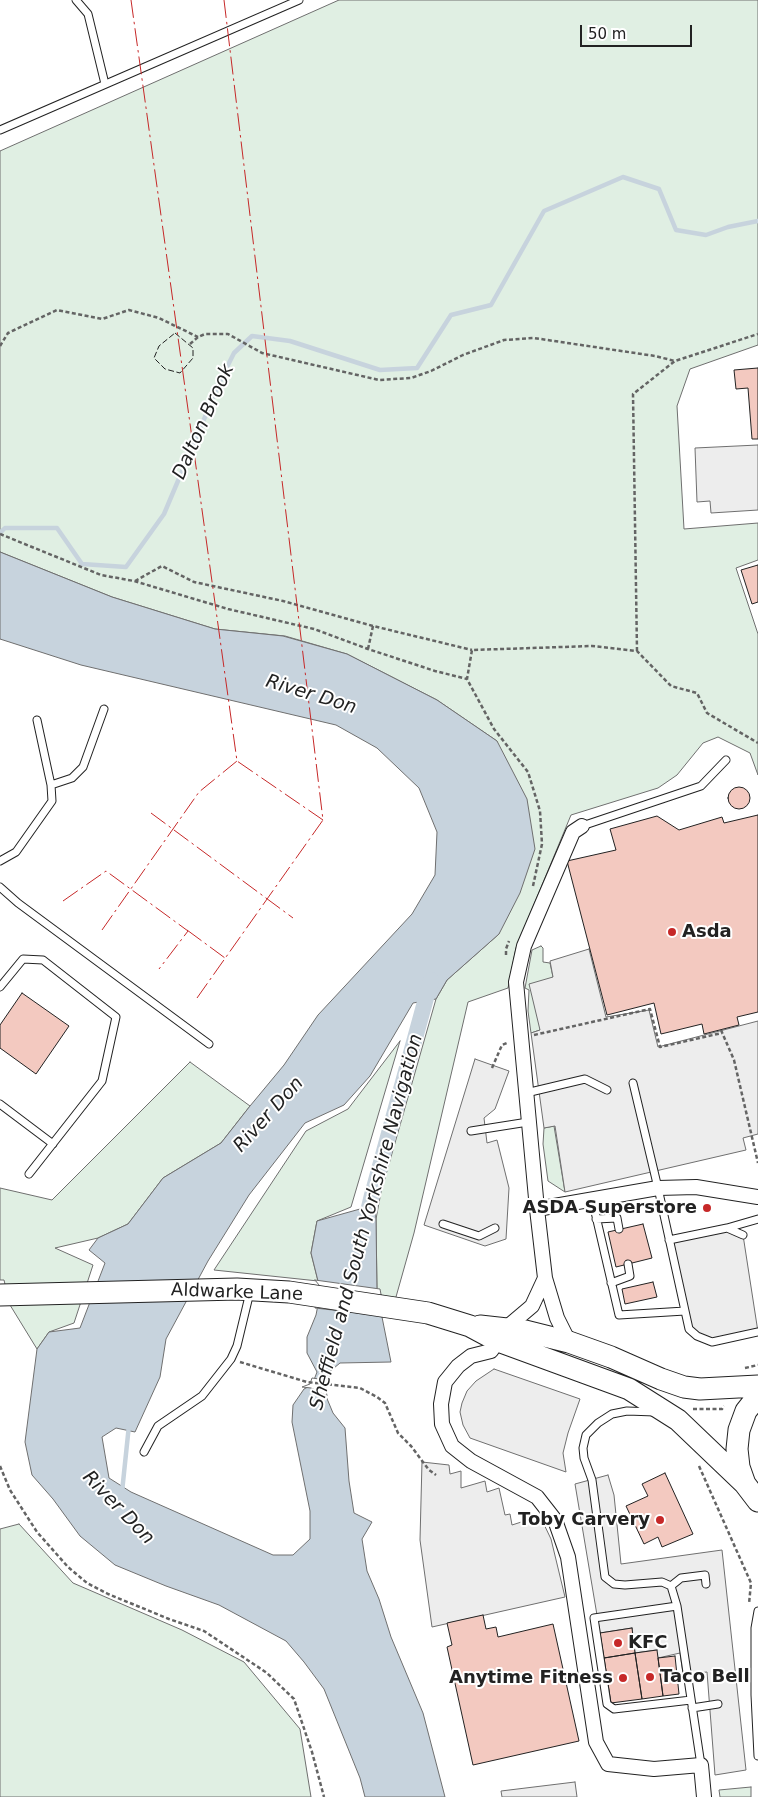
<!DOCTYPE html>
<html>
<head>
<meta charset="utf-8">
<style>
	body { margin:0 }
	#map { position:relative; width:758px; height:1797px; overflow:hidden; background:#fff; font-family:"DejaVu Sans",sans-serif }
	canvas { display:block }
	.scale { position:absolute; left:580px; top:25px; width:112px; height:22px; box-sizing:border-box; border:2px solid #222; border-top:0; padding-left:6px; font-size:15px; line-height:18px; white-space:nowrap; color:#222; -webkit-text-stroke:4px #fff; paint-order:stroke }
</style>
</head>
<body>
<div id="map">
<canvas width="758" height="1797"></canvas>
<div class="scale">50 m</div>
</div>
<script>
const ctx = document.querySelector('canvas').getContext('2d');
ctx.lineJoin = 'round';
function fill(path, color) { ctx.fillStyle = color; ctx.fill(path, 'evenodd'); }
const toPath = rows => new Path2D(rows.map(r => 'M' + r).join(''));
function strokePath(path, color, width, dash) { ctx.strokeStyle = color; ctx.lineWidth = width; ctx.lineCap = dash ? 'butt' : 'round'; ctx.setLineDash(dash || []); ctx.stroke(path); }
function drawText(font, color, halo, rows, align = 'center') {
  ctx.font = font + ' "DejaVu Sans",sans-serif'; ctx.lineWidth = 4; ctx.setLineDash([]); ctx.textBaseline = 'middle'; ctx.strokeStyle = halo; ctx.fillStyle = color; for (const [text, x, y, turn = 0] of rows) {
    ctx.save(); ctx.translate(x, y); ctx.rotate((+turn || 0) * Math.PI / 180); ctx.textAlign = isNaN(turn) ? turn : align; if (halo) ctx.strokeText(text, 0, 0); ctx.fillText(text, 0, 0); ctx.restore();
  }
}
const green = toPath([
	[339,0,758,0,758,345,690,369,677,406,684,529,758,523,758,560,736,568,758,634,758,775,750,753,718,737,703,743,677,775,658,788,571,815,516,948,508,988,468,1002,414,1233,394,1304,377,1292,376,1219,381,1192,436,999,447,980,499,934,497,741,437,700,347,654,285,636,215,629,112,597,0,552,0,151,339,0],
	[541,946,543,948,543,962,550,963,553,977,540,1030,531,1033,528,1011,529,990,525,988,532,950,541,946],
	[400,1041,351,1207,317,1221,311,1253,318,1281,214,1270,306,1131,348,1109,400,1041],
	[190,1062,250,1106,221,1143,163,1178,128,1224,98,1238,55,1248,93,1265,74,1323,49,1332,37,1349,10,1305,4,1280,0,1280,0,1188,52,1200,190,1062],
	[554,1126,565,1192,548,1181,543,1144,544,1128,554,1126],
	[19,1524,73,1583,182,1630,244,1662,300,1729,311,1797,0,1797,0,1529,19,1524],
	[751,1787,751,1797,720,1797,719,1790,751,1787]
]);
fill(green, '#e0efe3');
strokePath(green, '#6f6f6f', 1);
const parking = toPath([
	[758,445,758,510,711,513,710,501,697,502,695,448,758,445],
	[589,949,606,1017,649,1010,658,1047,758,1021,758,1134,743,1138,746,1150,565,1192,555,1126,544,1128,531,1033,540,1030,529,984,553,977,550,961,589,949],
	[475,1059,509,1071,495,1109,484,1118,487,1143,497,1140,509,1188,506,1239,485,1246,424,1225,475,1059],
	[727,1228,743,1235,758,1332,712,1342,689,1329,669,1240,727,1228],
	[494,1369,580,1399,568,1433,563,1453,566,1472,470,1438,463,1425,460,1412,462,1403,467,1391,476,1381,494,1369],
	[422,1462,449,1465,450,1474,461,1471,461,1488,485,1481,487,1492,499,1488,505,1515,510,1514,512,1525,540,1516,551,1539,565,1597,432,1627,420,1540,422,1462],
	[608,1475,614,1495,621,1564,722,1550,746,1770,715,1775,707,1672,683,1674,680,1653,658,1658,656,1650,635,1653,632,1628,600,1633,575,1484,608,1475],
	[575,1782,577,1797,502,1797,501,1791,575,1782]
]);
fill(parking, '#ededed');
strokePath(parking, '#6f6f6f', 1);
const water = toPath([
	[0,552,112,597,215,629,283,636,347,654,437,700,497,741,527,799,535,849,520,893,499,934,447,980,436,999,413,1003,370,1076,344,1105,305,1123,249,1195,208,1261,166,1339,160,1377,135,1432,116,1428,102,1437,109,1478,131,1492,273,1555,293,1555,310,1539,310,1511,292,1422,293,1405,304,1389,312,1385,317,1372,307,1353,307,1337,316,1315,322,1284,318,1281,311,1253,317,1221,360,1209,366,1201,374,1203,376,1219,377,1292,391,1362,340,1363,328,1373,323,1389,333,1413,345,1428,349,1481,354,1513,372,1522,362,1539,367,1571,379,1599,391,1637,423,1713,445,1797,365,1797,360,1778,324,1689,304,1662,286,1641,219,1605,166,1586,115,1565,80,1536,53,1499,32,1475,25,1442,37,1349,49,1332,80,1328,105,1263,89,1250,98,1238,128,1224,163,1178,221,1143,250,1106,284,1065,318,1015,412,914,435,875,437,832,419,788,377,748,336,725,81,665,0,639,0,552]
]);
fill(water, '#c7d3dd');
strokePath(water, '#6f6f6f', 1);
const pier = toPath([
	[315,1280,380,1289,385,1316,315,1308,319,1285,315,1280],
	[330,1376,326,1389,327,1396,311,1388,302,1387,310,1384,312,1378,319,1379,330,1376]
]);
fill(pier, '#fff');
strokePath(pier, '#6f6f6f', 1);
strokePath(toPath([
	[0,533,5,528,57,528,82,564,126,567,164,514,221,379,234,353,252,336,290,341,380,370,417,368,451,315,491,305,544,211,623,177,659,189,676,230,706,235,728,227,758,221],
	[122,1492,129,1425]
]), '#c7d3dd', 4.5);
strokePath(toPath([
	[365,1224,372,1195,431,980]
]), '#c7d3dd', 16);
const building = toPath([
	[758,368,758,439,752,439,748,388,736,389,734,370,758,368],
	[758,565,758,602,752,604,741,570,758,565],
	'728 798a11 11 0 1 1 22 0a11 11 0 1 1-22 0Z',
	[758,815,758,1012,737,1017,739,1025,704,1034,702,1024,661,1034,654,1003,607,1015,567,861,616,850,610,829,657,816,679,830,722,817,724,823,758,815],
	[22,993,69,1026,36,1074,0,1048,0,1025,22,993],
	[643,1224,652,1258,616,1267,608,1232,643,1224],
	[653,1282,657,1297,625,1304,622,1289,653,1282],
	[665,1473,693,1534,662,1547,658,1537,644,1544,626,1506,648,1496,642,1484,665,1473],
	[483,1615,486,1629,496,1627,498,1637,553,1624,579,1741,473,1765,447,1647,452,1645,447,1623,483,1615],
	[632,1628,635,1653,604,1658,600,1633,632,1628],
	[657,1650,663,1696,642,1699,635,1653,657,1650],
	[635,1653,642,1699,611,1703,604,1658,635,1653],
	[675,1656,679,1694,663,1696,658,1658,675,1656]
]);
fill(building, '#f3c9c0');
strokePath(building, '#222', 1);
const service = toPath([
	[76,0,88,14,105,84],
	[0,130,299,0],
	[51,785,72,778,83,767,104,709],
	[582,826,701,786,726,760],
	[0,861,16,852,52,801,51,785,37,720],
	[0,887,18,903,209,1044],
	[0,987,23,959,43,960,116,1017,102,1081,29,1174],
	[633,1083,658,1188,689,1329,697,1336,712,1342,758,1332],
	[526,1093,585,1079,607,1090],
	[0,1104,53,1144],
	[471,1131,528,1122],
	[592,1199,619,1315,685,1311],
	[596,1219,617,1218,619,1229],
	[443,1224,479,1236,495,1228],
	[727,1228,758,1219],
	[669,1240,727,1228,743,1235],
	[611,1283,630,1276,628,1264],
	[655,1412,627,1411,612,1414,598,1423,586,1435,583,1448,584,1458,592,1480,605,1577,614,1584,625,1585,662,1582,671,1586,677,1606,701,1765],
	[144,1452,158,1426,202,1396,231,1359,237,1346,250,1292],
	[671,1586,681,1578,705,1575,706,1584],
	[677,1606,594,1618,607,1704,614,1709,691,1700],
	[758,1611,755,1628,755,1695,758,1756],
	[692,1708,718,1704]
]);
const minor = toPath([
	[537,1209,658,1188,696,1187,758,1197],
	[545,1278,537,1209,516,982,524,946,573,832,582,826],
	[506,1328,532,1306,545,1278,557,1318,569,1342],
	[498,1341,491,1351,471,1356,458,1366,445,1382,441,1404,442,1424,452,1446,471,1461,537,1497,555,1520,568,1557,596,1742,608,1764,654,1769,701,1765,704,1797]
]);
const primary = toPath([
	[0,1295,237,1289,289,1292,428,1313,470,1326,498,1341,629,1389,678,1420,745,1484],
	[480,1326,525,1331,569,1342,611,1357,661,1379,684,1387,700,1389,758,1386],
	[758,1396,746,1411,739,1430,737,1449,739,1467,745,1484,758,1501]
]);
strokePath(service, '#222', 9);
strokePath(minor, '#222', 16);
strokePath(primary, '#222', 23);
strokePath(toPath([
	[190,344,198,337,205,334,228,334,262,353,379,380,411,378,431,371,463,355,504,340,534,338,655,356,675,361],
	[0,346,8,333,57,310,102,319,129,310,159,318,198,337],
	[0,534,101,575,134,581,228,609,314,629,368,649,435,671,467,679],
	[135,581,162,566,194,582,283,601,373,626],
	[368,649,373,626,472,650],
	[637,651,633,394,675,361,758,334],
	[533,886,542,844,540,811,528,772,494,729,467,679,472,650,592,646,637,651,671,686,697,693,707,713,758,743],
	[506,955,506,949,509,941],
	[721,1030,734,1060,758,1163],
	[534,1035,650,1009,660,1047,722,1033],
	[492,1068,502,1045,507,1043],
	[240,1362,307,1382,360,1388,377,1397,385,1403,398,1433,411,1446,429,1470,436,1475],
	[745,1368,758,1365],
	[693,1409,722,1409,724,1406],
	[0,1466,10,1490,37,1532,68,1567,87,1583,108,1594,169,1619,204,1631,267,1673,294,1699,312,1752,324,1797],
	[699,1466,751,1583,749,1604]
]), '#646464', 2.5, [4, 2.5]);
strokePath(service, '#fff', 7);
strokePath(minor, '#fff', 14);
strokePath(primary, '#fff', 21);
strokePath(toPath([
	[175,333,193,348,193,358,180,373,165,369,154,358,159,346,175,333]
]), '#222', 1, [6, 2.5]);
strokePath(toPath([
	[131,0,237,761,323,820],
	[151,813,293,918],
	[63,901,106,871,188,931,159,969],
	[102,930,199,792,237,761],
	[187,930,225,958],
	[197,998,323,820,224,0]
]), '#c62828', 1, [18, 4, 2.5, 4]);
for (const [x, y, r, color] of [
	[672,932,5,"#c62828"],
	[707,1208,5,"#c62828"],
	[660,1520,5,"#c62828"],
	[618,1643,5,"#c62828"],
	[650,1677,5,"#c62828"],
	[623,1678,5,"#c62828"]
]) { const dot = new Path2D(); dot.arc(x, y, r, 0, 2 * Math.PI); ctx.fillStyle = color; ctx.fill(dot); strokePath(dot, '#fff', 2); }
drawText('bold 18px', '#222', '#fff', [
	["Asda",682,932],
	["ASDA Superstore",697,1208,"right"],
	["Toby Carvery",650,1520,"right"],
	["KFC",628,1643],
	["Taco Bell",660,1677],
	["Anytime Fitness",613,1678,"right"]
], 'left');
drawText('18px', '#222', '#fff', [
	["Aldwarke Lane",237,1293,2]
]);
drawText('italic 19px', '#222', '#fff', [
	["Dalton Brook",204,422,-66],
	["River Don",311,695,17],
	["River Don",269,1115,-48],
	["Sheffield and South Yorkshire Navigation",367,1222,-75],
	["River Don",118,1508,46]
]);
</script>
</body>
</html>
